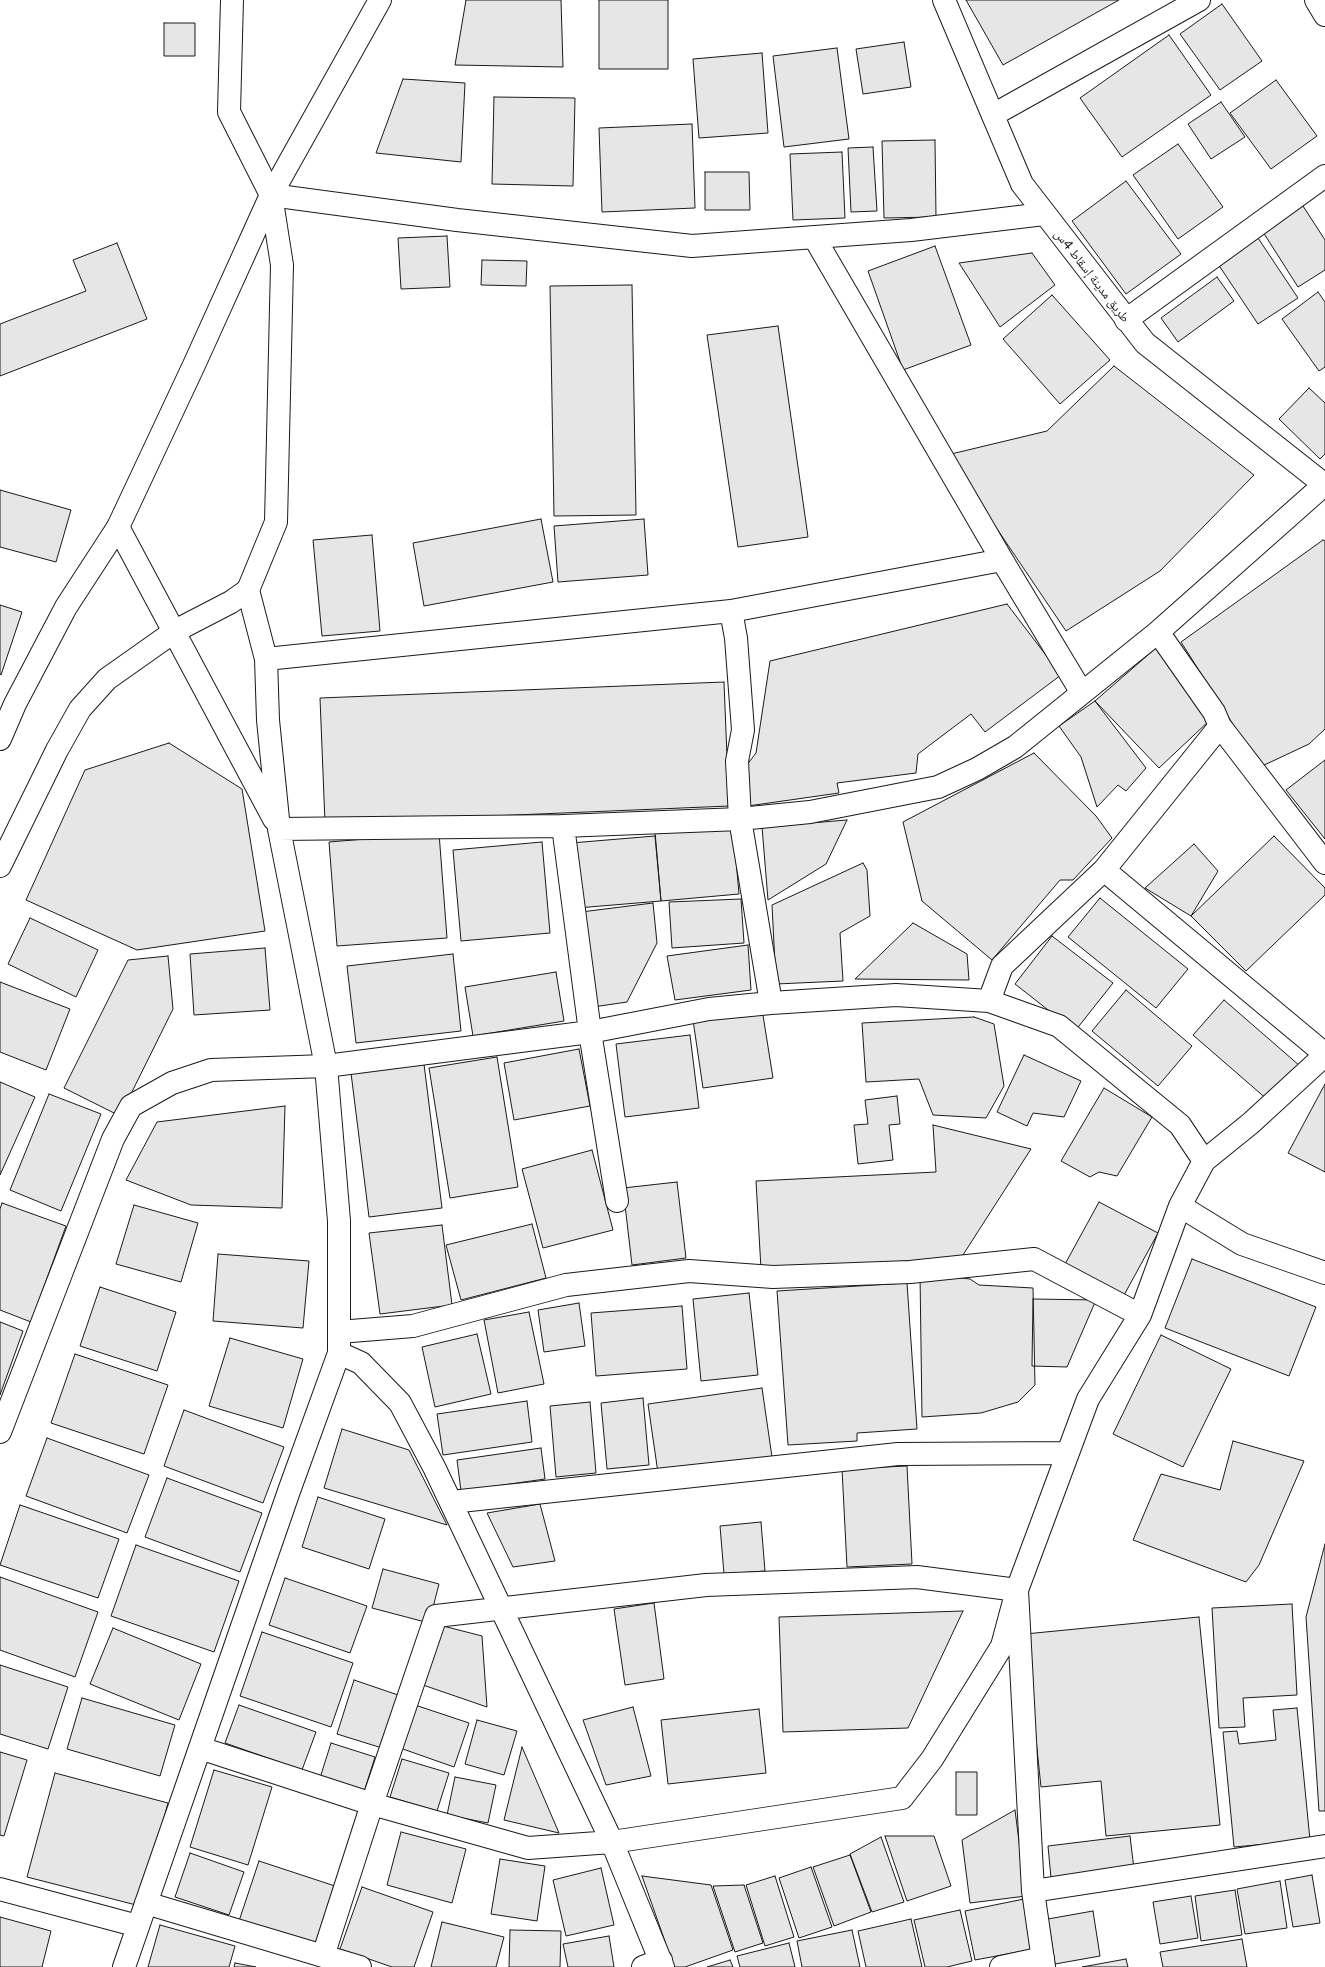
<!DOCTYPE html>
<html>
<head>
<meta charset="utf-8">
<style>
	body { margin:0 }
	canvas { display:block; background:#fff }
</style>
</head>
<body>
<canvas width="1325" height="1967"></canvas>
<script>
const ctx = document.querySelector('canvas').getContext('2d');
ctx.lineJoin = 'round';
function fill(path, color) { ctx.fillStyle = color; ctx.fill(path, 'evenodd'); }
const toPath = rows => new Path2D(rows.map(r => 'M' + r).join(''));
function strokePath(path, color, width, dash) { ctx.strokeStyle = color; ctx.lineWidth = width; ctx.lineCap = dash ? 'butt' : 'round'; ctx.setLineDash(dash || []); ctx.stroke(path); }
function drawText(font, color, halo, rows, align = 'center') {
  ctx.font = font + ' "Public Sans","Noto Naskh Arabic",sans-serif'; ctx.lineWidth = 3; ctx.setLineDash([]); ctx.textBaseline = 'middle'; ctx.strokeStyle = halo; ctx.fillStyle = color; for (const [text, x, y, turn = 0] of rows) {
    ctx.save(); ctx.translate(x, y); ctx.rotate((+turn || 0) * Math.PI / 180); ctx.textAlign = isNaN(turn) ? turn : align; if (halo) ctx.strokeText(text, 0, 0); ctx.fillText(text, 0, 0); ctx.restore();
  }
}
const building = toPath([
	[466,0,561,0,563,67,455,65,466,0],
	[599,0,668,0,668,69,599,69,599,0],
	[966,0,1119,0,1003,65,966,0],
	[1222,4,1262,61,1220,90,1180,34,1222,4],
	[164,23,195,23,195,56,164,56,164,23],
	[1169,35,1211,95,1122,157,1080,98,1169,35],
	[904,42,911,87,863,94,856,49,904,42],
	[837,48,849,139,784,147,773,56,837,48],
	[762,53,768,133,699,138,693,59,762,53],
	[403,79,465,83,461,162,376,153,403,79],
	[1276,80,1317,136,1271,169,1230,113,1276,80],
	[494,97,575,98,573,186,492,184,494,97],
	[1221,102,1245,137,1211,159,1188,124,1221,102],
	[692,124,695,208,602,212,599,128,692,124],
	[935,140,936,217,884,218,882,141,935,140],
	[1178,144,1223,207,1178,239,1133,175,1178,144],
	[873,147,877,211,851,212,848,148,873,147],
	[842,152,845,218,793,220,790,154,842,152],
	[705,172,749,172,750,210,705,210,705,172],
	[1126,181,1181,254,1126,294,1072,221,1126,181],
	[1303,206,1325,240,1325,270,1298,287,1263,232,1303,206],
	[1256,235,1298,298,1258,324,1216,261,1256,235],
	[447,236,450,287,401,289,398,238,447,236],
	[117,243,147,319,0,376,0,324,86,291,73,260,117,243],
	[935,246,971,345,903,370,868,271,935,246],
	[1032,253,1055,285,1000,327,959,263,1032,253],
	[482,260,527,261,526,286,481,285,482,260],
	[1217,277,1234,301,1178,342,1161,318,1217,277],
	[632,285,636,515,554,516,550,286,632,285],
	[1318,292,1325,302,1325,367,1319,371,1282,319,1318,292],
	[1052,295,1110,360,1060,404,1003,339,1052,295],
	[778,326,808,537,738,547,707,335,778,326],
	[1114,366,1254,475,1160,571,1066,631,947,455,1047,431,1114,366],
	[1309,388,1325,403,1325,454,1320,459,1279,419,1309,388],
	[0,490,71,510,56,562,0,547,0,490],
	[541,519,553,582,424,606,413,543,541,519],
	[644,519,648,575,558,582,554,526,644,519],
	[372,535,380,631,322,636,313,540,372,535],
	[1323,540,1325,541,1325,729,1309,744,1260,767,1181,642,1323,540],
	[1007,604,1061,675,985,732,971,714,918,754,916,773,837,783,839,793,748,806,743,770,756,753,770,661,1007,604],
	[0,605,22,612,1,675,0,674,0,605],
	[1156,648,1211,719,1159,768,1095,701,1156,648],
	[724,682,729,806,325,823,320,698,724,682],
	[1095,701,1146,768,1126,791,1118,785,1097,807,1081,757,1059,726,1095,701],
	[169,743,242,789,265,931,137,950,26,900,85,770,169,743],
	[1034,753,1096,816,1112,838,1073,880,1060,880,992,960,922,901,903,822,1034,753],
	[1325,760,1325,839,1286,790,1325,760],
	[847,820,826,864,768,900,762,827,847,820],
	[733,826,739,894,661,901,655,832,733,826],
	[439,833,447,938,337,946,329,842,439,833],
	[655,836,661,901,577,908,571,843,655,836],
	[1274,836,1325,888,1325,895,1246,971,1191,916,1274,836],
	[542,842,550,933,461,941,453,850,542,842],
	[1194,844,1218,871,1191,916,1145,888,1194,844],
	[863,863,867,870,870,916,840,933,843,981,776,984,772,905,863,863],
	[1100,898,1188,969,1156,1008,1068,937,1100,898],
	[741,899,744,943,672,948,669,902,741,899],
	[653,903,657,943,627,1002,593,1007,581,912,653,903],
	[30,918,98,950,76,997,8,964,30,918],
	[913,923,967,954,969,980,855,979,913,923],
	[1052,936,1113,983,1075,1031,1015,984,1052,936],
	[748,945,751,990,675,1000,667,956,748,945],
	[265,948,270,1010,194,1015,190,954,265,948],
	[453,954,461,1031,356,1043,347,966,453,954],
	[168,956,173,1009,120,1116,64,1088,128,960,168,956],
	[556,972,564,1021,473,1036,465,987,556,972],
	[0,982,70,1009,46,1070,0,1052,0,982],
	[1126,990,1192,1046,1158,1086,1092,1031,1126,990],
	[1224,1000,1300,1066,1269,1101,1193,1035,1224,1000],
	[762,1009,773,1078,703,1088,693,1020,762,1009],
	[974,1017,994,1024,1004,1086,986,1118,933,1115,919,1079,866,1082,862,1023,974,1017],
	[690,1035,699,1108,625,1117,616,1044,690,1035],
	[579,1049,590,1106,514,1120,504,1063,579,1049],
	[1024,1055,1081,1081,1064,1117,1033,1113,1027,1126,997,1112,1024,1055],
	[497,1057,518,1187,450,1198,429,1068,497,1057],
	[424,1064,442,1208,369,1217,351,1073,424,1064],
	[0,1082,35,1097,0,1175,0,1082],
	[1325,1084,1325,1172,1288,1153,1325,1084],
	[1104,1088,1152,1117,1117,1176,1099,1172,1090,1177,1061,1161,1104,1088],
	[49,1094,101,1114,61,1211,10,1190,49,1094],
	[897,1096,900,1124,889,1125,893,1160,858,1164,854,1125,868,1124,865,1100,897,1096],
	[285,1106,282,1208,191,1205,126,1180,157,1122,285,1106],
	[933,1125,1031,1149,961,1258,761,1269,756,1181,936,1172,933,1125],
	[592,1150,613,1230,543,1248,522,1169,592,1150],
	[677,1182,686,1258,632,1265,623,1188,677,1182],
	[1099,1202,1158,1233,1123,1297,1064,1266,1099,1202],
	[2,1203,66,1226,31,1322,0,1310,0,1209,2,1203],
	[134,1205,198,1223,181,1282,116,1264,134,1205],
	[532,1224,546,1278,461,1300,446,1245,532,1224],
	[442,1225,452,1305,380,1314,369,1233,442,1225],
	[218,1254,309,1261,303,1328,213,1321,218,1254],
	[1192,1259,1316,1307,1289,1376,1165,1328,1192,1259],
	[920,1273,970,1279,979,1285,1033,1288,1035,1385,1018,1402,981,1413,922,1417,920,1273],
	[907,1283,917,1429,857,1433,857,1441,788,1445,777,1291,907,1283],
	[100,1287,176,1312,157,1371,80,1346,100,1287],
	[749,1293,758,1375,701,1381,693,1299,749,1293],
	[1033,1299,1096,1300,1067,1367,1032,1366,1033,1299],
	[579,1303,585,1346,544,1352,538,1310,579,1303],
	[682,1306,687,1369,596,1376,591,1313,682,1306],
	[529,1312,544,1384,498,1393,484,1320,529,1312],
	[0,1322,23,1331,0,1395,0,1322],
	[477,1334,491,1394,435,1407,422,1347,477,1334],
	[1161,1335,1231,1369,1183,1467,1113,1434,1161,1335],
	[230,1338,303,1359,283,1428,209,1406,230,1338],
	[75,1354,168,1385,144,1454,51,1423,75,1354],
	[762,1388,772,1457,658,1473,648,1404,762,1388],
	[643,1398,649,1465,607,1469,601,1403,643,1398],
	[527,1401,532,1442,443,1455,437,1414,527,1401],
	[590,1402,596,1473,556,1477,550,1406,590,1402],
	[184,1410,284,1447,263,1503,164,1466,184,1410],
	[342,1429,409,1450,447,1525,324,1488,342,1429],
	[47,1438,149,1475,127,1533,26,1496,47,1438],
	[1233,1441,1304,1461,1259,1565,1246,1582,1133,1540,1161,1474,1220,1490,1233,1441],
	[541,1448,545,1479,461,1491,457,1460,541,1448],
	[907,1466,912,1564,847,1567,842,1469,907,1466],
	[167,1478,262,1513,240,1572,145,1537,167,1478],
	[318,1497,385,1519,369,1569,302,1547,318,1497],
	[540,1504,555,1561,513,1567,487,1513,540,1504],
	[20,1505,119,1539,98,1598,0,1565,20,1505],
	[761,1522,765,1571,724,1574,720,1526,761,1522],
	[1325,1544,1325,1811,1319,1811,1306,1617,1325,1544],
	[136,1545,239,1581,214,1652,111,1616,136,1545],
	[383,1569,439,1584,429,1623,372,1608,383,1569],
	[0,1577,98,1612,75,1677,0,1650,0,1577],
	[285,1578,367,1606,350,1653,269,1625,285,1578],
	[654,1603,664,1679,625,1685,614,1609,654,1603],
	[1292,1604,1297,1695,1243,1698,1245,1727,1219,1728,1212,1608,1292,1604],
	[963,1611,908,1728,783,1732,779,1617,963,1611],
	[1199,1617,1220,1825,1106,1836,1101,1781,1041,1787,1025,1634,1199,1617],
	[443,1626,482,1636,487,1707,423,1685,443,1626],
	[113,1628,201,1664,179,1720,90,1684,113,1628],
	[262,1632,353,1663,331,1727,240,1696,262,1632],
	[0,1665,68,1687,48,1749,0,1734,0,1665],
	[354,1680,398,1695,382,1748,337,1734,354,1680],
	[82,1698,175,1725,160,1776,67,1749,82,1698],
	[239,1705,316,1732,302,1770,225,1743,239,1705],
	[415,1705,469,1723,454,1767,400,1748,415,1705],
	[633,1707,651,1776,606,1785,583,1720,633,1707],
	[1297,1708,1310,1840,1234,1847,1223,1732,1237,1731,1239,1744,1276,1740,1273,1710,1297,1708],
	[759,1709,766,1773,668,1784,661,1720,759,1709],
	[477,1720,517,1731,504,1775,465,1764,477,1720],
	[331,1743,375,1757,364,1792,320,1778,331,1743],
	[522,1747,559,1833,504,1820,522,1747],
	[0,1752,27,1760,4,1836,0,1835,0,1752],
	[402,1759,449,1773,437,1811,390,1797,402,1759],
	[214,1770,272,1787,248,1865,190,1847,214,1770],
	[956,1772,977,1772,977,1815,956,1815,956,1772],
	[55,1773,168,1803,140,1906,27,1877,55,1773],
	[455,1777,496,1785,488,1823,447,1815,455,1777],
	[1015,1810,1026,1896,970,1903,962,1840,1015,1810],
	[401,1832,466,1849,452,1903,387,1885,401,1832],
	[885,1836,934,1836,951,1886,907,1901,885,1836],
	[1130,1836,1134,1869,1051,1878,1048,1846,1130,1836],
	[881,1837,904,1902,872,1912,850,1854,881,1837],
	[190,1853,244,1872,229,1915,175,1897,190,1853],
	[850,1855,871,1912,834,1926,813,1867,850,1855],
	[500,1859,545,1866,537,1921,491,1914,500,1859],
	[259,1861,335,1886,316,1946,239,1921,259,1861],
	[811,1867,832,1927,799,1938,779,1878,811,1867],
	[601,1868,614,1925,566,1936,553,1880,601,1868],
	[1312,1875,1320,1923,1293,1927,1285,1880,1312,1875],
	[642,1876,711,1885,733,1950,685,1967,674,1967,642,1876],
	[775,1876,794,1937,765,1946,746,1885,775,1876],
	[1280,1881,1287,1928,1245,1934,1237,1889,1280,1881],
	[744,1885,763,1943,735,1952,713,1886,744,1885],
	[362,1887,433,1912,414,1967,392,1967,340,1949,362,1887],
	[1235,1890,1242,1935,1201,1941,1195,1896,1235,1890],
	[1191,1896,1198,1938,1160,1944,1153,1902,1191,1896],
	[1024,1899,1034,1949,975,1960,965,1911,1024,1899],
	[960,1910,972,1961,947,1967,925,1967,914,1920,960,1910],
	[1093,1911,1100,1956,1055,1964,1048,1919,1093,1911],
	[0,1917,51,1931,42,1967,0,1967,0,1917],
	[911,1919,922,1967,866,1967,858,1931,911,1919],
	[442,1922,504,1937,496,1967,431,1967,442,1922],
	[160,1925,235,1946,229,1967,148,1967,160,1925],
	[510,1930,561,1931,560,1967,509,1967,510,1930],
	[852,1930,860,1967,802,1967,797,1941,852,1930],
	[609,1936,614,1967,568,1967,563,1944,609,1936],
	[1242,1939,1247,1967,1163,1967,1160,1952,1242,1939],
	[789,1943,795,1967,740,1967,737,1956,789,1943],
	[1126,1959,1128,1967,1082,1967,1126,1959],
	[730,1960,733,1967,707,1967,730,1960],
	[235,1963,256,1967,234,1967,235,1963]
]);
fill(building, '#e6e6e6');
strokePath(building, '#1a1a1a', 1);
const street = toPath([
	[232,0,229,112,271,195,457,220,692,246,911,230,1044,214],
	[1316,0,1325,15],
	[993,115,1199,0],
	[814,237,1002,560,1082,693],
	[1126,320,1325,176],
	[118,527,274,819],
	[731,611,736,638,743,730,737,761,740,819,771,1003],
	[1158,632,1214,712,1220,726,1325,863],
	[266,659,731,611,1002,560],
	[563,826,590,1032,617,1201],
	[279,829,563,826,740,819,810,812,938,787,977,769,1015,747,1158,632,1325,484],
	[1104,870,1325,1054],
	[989,1001,1002,966,1104,870,1220,726],
	[1180,1206,1242,1244,1325,1273],
	[339,1332,413,1326,566,1285,689,1271,773,1277,910,1272,1034,1259,1140,1315],
	[339,1353,361,1363,400,1403,434,1467,612,1842,663,1967],
	[0,1432,113,1139,131,1106,172,1083,211,1070,326,1066,590,1032,709,1009,771,1003,896,995,989,1001,1059,1026,1180,1125,1204,1161],
	[451,1502,898,1454,1068,1453],
	[200,1748,372,1804,528,1848,612,1842,902,1798,932,1759,1002,1646,1017,1590,1088,1399,1140,1315,1180,1206,1204,1161,1251,1123,1325,1055],
	[0,1889,138,1926],
	[1033,1891,1044,1967],
	[146,1903,360,1967],
	[323,1956,372,1804,436,1616,706,1585,917,1577,1017,1590,1033,1891,1325,1846],
	[124,1967,289,1491,339,1353,339,1221,326,1066,279,829,268,720,266,659,248,590],
	[643,1967,661,1960],
	[1001,1967,1043,1958]
]);
const secondary = toPath([
	[944,0,1022,184,1145,343,1325,485],
	[0,739,15,704,66,607,118,527,194,365,271,195,380,0],
	[0,866,57,750,80,709,107,679,175,631,231,602,248,590,276,522,282,265,271,195]
]);
strokePath(street, '#1a1a1a', 24);
strokePath(secondary, '#1a1a1a', 24);
strokePath(street, '#fff', 22);
strokePath(secondary, '#fff', 22);
drawText('13px', '#1a1a1a', '#fff', [
	["طريق مدينة إسقاط 4س",1092,276,52]
]);
</script>
</body>
</html>
